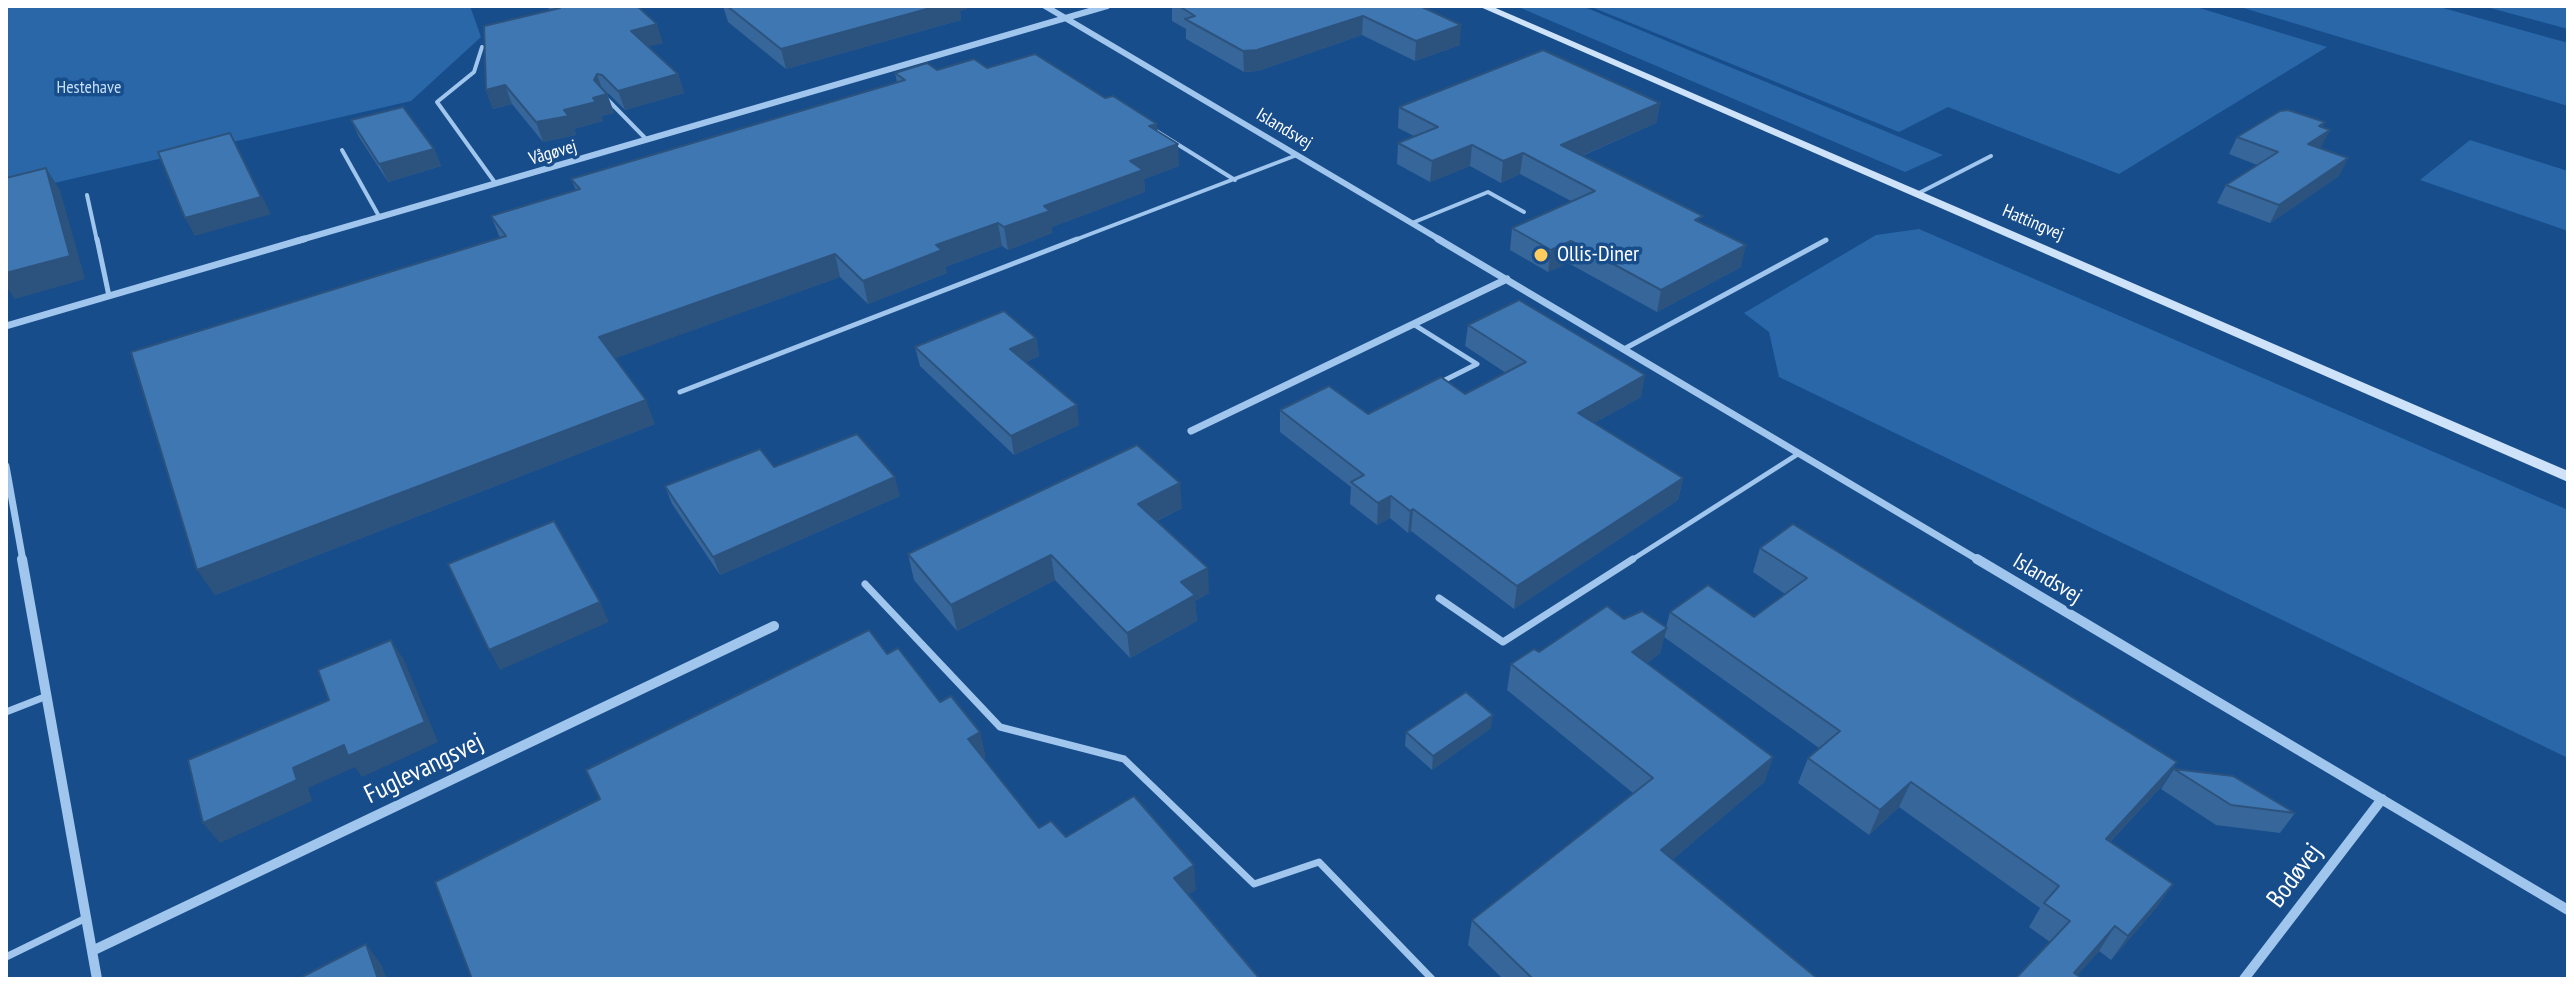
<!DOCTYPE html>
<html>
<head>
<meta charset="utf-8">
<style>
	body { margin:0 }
	#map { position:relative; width:2574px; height:985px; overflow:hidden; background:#174d8b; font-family:"PT Sans Narrow",sans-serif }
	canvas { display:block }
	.frame { position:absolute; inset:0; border:8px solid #fff; pointer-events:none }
</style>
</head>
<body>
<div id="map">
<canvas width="2574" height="985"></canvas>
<div class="frame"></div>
</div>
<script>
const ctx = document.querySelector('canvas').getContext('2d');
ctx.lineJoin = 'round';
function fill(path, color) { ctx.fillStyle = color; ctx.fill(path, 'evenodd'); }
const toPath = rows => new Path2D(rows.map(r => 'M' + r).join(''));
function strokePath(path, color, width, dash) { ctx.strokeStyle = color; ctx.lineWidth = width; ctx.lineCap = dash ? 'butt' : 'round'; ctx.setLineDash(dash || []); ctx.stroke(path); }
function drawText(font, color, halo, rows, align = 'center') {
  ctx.font = font + ' "PT Sans Narrow",sans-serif'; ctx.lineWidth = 7; ctx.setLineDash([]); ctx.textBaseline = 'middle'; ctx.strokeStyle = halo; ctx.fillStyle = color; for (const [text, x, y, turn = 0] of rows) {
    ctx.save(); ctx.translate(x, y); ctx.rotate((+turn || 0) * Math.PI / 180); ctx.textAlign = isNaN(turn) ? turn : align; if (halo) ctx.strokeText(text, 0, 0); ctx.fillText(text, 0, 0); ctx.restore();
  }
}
fill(toPath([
	[6,6,470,6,481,37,411,101,6,194],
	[1516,6,1582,6,1943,155,1905,172],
	[1589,6,2193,6,2327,47,2119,174,1948,107,1899,132],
	[2237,6,2436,6,2568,43,2568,106],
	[2483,6,2568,6,2568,29],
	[2470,140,2568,171,2568,231,2420,180],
	[1919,229,2568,510,2568,758,1779,377,1769,332,1744,313,1876,235]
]), '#2a67a9');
strokePath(toPath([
	[482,47,474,72,437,102,496,184],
	[605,97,647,140],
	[1153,129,1235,180],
	[342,150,380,218],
	[1917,194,1991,156],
	[87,195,97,241],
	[1412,223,1488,192,1524,212],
	[1072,241,1297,155]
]), '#a0c6ee', 4);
strokePath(toPath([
	[97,239,109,296],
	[1413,324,1477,364,1439,383],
	[1624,349,1826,240],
	[680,392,1077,239],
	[1630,561,1798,454]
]), '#a0c6ee', 5);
strokePath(toPath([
	[865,584,1000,727,1124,759,1254,884,1319,862,1432,979],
	[1439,598,1503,642,1633,559],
	[6,712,47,696],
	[6,957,86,918]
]), '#a0c6ee', 7);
strokePath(toPath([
	[1045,6,1442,241],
	[297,241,1107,6]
]), '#a0c6ee', 6);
strokePath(toPath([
	[1438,239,1980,561],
	[6,326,304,239],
	[1191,431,1507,279],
	[6,466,23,561]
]), '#a0c6ee', 7);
strokePath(toPath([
	[22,559,97,979],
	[1977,559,2568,910],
	[92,951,774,626],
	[2244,979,2382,799]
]), '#a0c6ee', 10);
fill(toPath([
	[1478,6,1491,6,2568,471,2568,482,1478,6]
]), '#cee2fa');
fill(toPath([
	[546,6,637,6,663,43,648,46,678,74,684,93,625,110,609,94,607,93,614,113,601,116,603,121,574,129,576,135,543,142,512,104,493,109,486,90,550,10],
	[723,6,966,6,967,9,960,11,961,20,786,69,728,22],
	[1172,6,1420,6,1460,45,1415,61,1362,35,1258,71,1244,72,1186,39,1186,29,1172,21],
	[987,68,1158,132,1179,166,1144,179,1145,192,1052,227,1052,233,1008,250,1002,246,945,267,947,273,868,304,840,277,615,358,655,424,215,595,500,238,491,216,576,190,571,179,897,82,895,73],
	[1660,103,1656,123,1582,156,1701,223,1741,267,1657,312,1568,263,1548,272,1510,250,1512,228,1571,201,1520,174,1501,183,1470,166,1430,182,1397,164,1398,143,1414,136,1398,128,1399,107],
	[351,120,434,149,441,166,388,182,359,137],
	[2325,122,2322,127,2330,130,2319,148,2339,176,2270,223,2217,203,2226,185,2257,165,2229,154,2237,137],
	[1468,325,1641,397,1594,423,1683,478,1678,500,1514,609,1411,531,1408,533,1390,518,1377,525,1350,504,1351,487,1280,432,1280,410,1368,414,1465,394,1506,373,1465,346],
	[1036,338,1039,356,1026,362,1079,425,1014,455,920,366,915,347],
	[774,467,900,496,720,575,672,504,665,486],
	[1182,508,1157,521,1209,593,1195,601,1197,621,1130,658,1055,580,957,631,914,580,908,554],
	[1760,548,2177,762,2161,787,2110,842,2173,884,2156,908,2111,960,2099,951,2077,975,2015,979,2050,942,2029,927,2040,908,1899,807,1869,835,1798,783,1808,758,1819,748,1664,637,1660,653,1647,663,1773,757,1764,782,1673,859,1818,979,1503,979,1468,945,1472,920,1633,793,1507,690,1511,664,1624,619,1666,627,1670,612,1754,617,1785,594,1753,572],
	[1491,728,1432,770,1405,746,1406,732],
	[2174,769,2295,813,2280,833,2216,825,2161,789]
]), '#36669a');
fill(toPath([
	[938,6,966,6,967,9,960,11,961,20,786,69,781,49],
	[1363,16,1362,35,1258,71,1244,72,1243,51],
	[657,24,663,43,637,49,631,31],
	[1461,25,1460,45,1415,61,1416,41],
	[597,74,603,92,607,94,614,113,601,116,603,121,574,129,576,135,543,142,536,122,593,98,594,80],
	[678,74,684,93,625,110,618,91],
	[505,85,512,104,493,109,486,90],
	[1660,103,1656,123,1558,166,1561,145],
	[2325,122,2317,138,2330,130,2321,147,2299,161,2319,126],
	[1157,124,1159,145,1149,126],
	[230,133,271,214,195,236,185,218],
	[1178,144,1179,166,1144,179,1145,192,1052,227,1052,233,1008,250,1004,227,1130,161],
	[1472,145,1470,166,1430,182,1432,161],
	[434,149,441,166,388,182,379,164],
	[1523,153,1520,174,1501,183,1503,161],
	[2348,158,2339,176,2270,223,2279,205],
	[46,168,60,190,85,279,15,299,8,289,6,290,6,273],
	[998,223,1002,246,945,267,947,273,868,304,863,281,936,245],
	[1571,241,1568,263,1548,272,1551,250],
	[1746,245,1741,267,1657,312,1661,290],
	[835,254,840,277,608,361,599,337],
	[1036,338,1039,356,1013,368,1010,349],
	[1645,375,1641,397,1574,434,1578,413],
	[646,400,655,424,215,595,197,570],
	[1077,405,1079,425,1014,455,1011,436],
	[895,477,900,496,720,575,713,557],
	[1683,478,1678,500,1514,609,1517,586],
	[1180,483,1182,508,1140,529,1138,504],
	[1391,496,1390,518,1377,525,1378,503],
	[1413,509,1411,531,1408,533,1410,511],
	[1051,555,1055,580,957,631,951,605],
	[1208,568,1209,593,1195,601,1197,621,1130,658,1127,633,1181,582],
	[600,602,609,622,500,670,489,650],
	[1667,628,1660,653,1626,678,1632,652],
	[391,640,404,660,438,742,362,777,355,767,308,788,312,801,220,843,203,823,293,768],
	[1493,715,1491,728,1432,770,1433,756],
	[980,732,986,757,974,764,968,739],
	[1773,757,1764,782,1654,875,1661,850],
	[2177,762,2161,787,2090,863,2106,839],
	[1911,782,1899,807,1869,835,1880,810],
	[1194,865,1196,890,1176,903,1174,878],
	[2173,884,2156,908,2111,960,2128,936],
	[2115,926,2099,951,2073,979,2074,973],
	[366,944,381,964,387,979,378,979]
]), '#2c537d');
const building = toPath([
	[558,6,637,6,657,24,631,31,678,74,618,91,602,75,597,74,594,80,607,94,593,98,596,102,564,110,569,116,536,122,505,85,486,90,484,26,560,8,558,6],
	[727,6,938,6,781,49,727,6],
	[1179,6,1420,6,1461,25,1416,41,1363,16,1257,50,1243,51,1185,19,1195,16,1179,6],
	[1543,50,1660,103,1561,145,1703,216,1695,220,1746,245,1661,290,1571,241,1551,250,1512,228,1595,191,1523,153,1503,161,1472,145,1432,161,1398,143,1438,127,1399,107,1543,50],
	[1035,54,1105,98,1113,96,1157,124,1149,126,1178,144,1130,161,1143,170,1044,206,1050,211,1004,227,998,223,936,245,942,250,863,281,835,254,599,337,646,400,197,570,131,352,506,236,491,216,580,189,571,179,905,80,895,73,927,63,937,70,974,59,987,68,1035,54],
	[403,107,434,149,379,164,351,120,403,107],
	[2288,110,2325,122,2319,126,2330,130,2308,144,2348,158,2279,205,2226,185,2278,152,2237,137,2280,111,2288,110],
	[230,133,261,197,185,218,158,152,230,133],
	[46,168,70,256,6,273,6,178,46,168],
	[1519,300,1645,375,1578,413,1683,478,1517,586,1413,509,1410,511,1391,496,1378,503,1351,482,1364,475,1280,410,1329,386,1368,414,1441,377,1465,394,1526,362,1468,325,1519,300],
	[1004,311,1036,338,1010,349,1077,405,1011,436,915,347,1004,311],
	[857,434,895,477,713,557,665,486,760,449,774,467,857,434],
	[1137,445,1180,483,1138,504,1208,568,1181,582,1195,595,1127,633,1051,555,951,605,908,554,1137,445],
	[554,521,600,602,489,650,448,564,554,521],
	[1793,524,2177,762,2106,839,2173,884,2128,936,2115,926,2074,973,2083,979,2015,979,2070,921,2044,903,2059,886,1911,782,1880,810,1808,758,1840,731,1670,612,1708,585,1754,617,1807,578,1760,548,1793,524],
	[1607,606,1624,619,1642,611,1667,628,1632,652,1773,757,1661,850,1818,979,1533,979,1472,920,1653,778,1511,664,1534,649,1539,652,1607,606],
	[869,630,887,654,898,648,940,702,951,696,980,732,968,739,1039,828,1051,821,1066,837,1134,796,1194,865,1174,878,1260,979,472,979,435,882,600,799,586,770,869,630],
	[391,640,425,722,348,756,344,745,293,768,297,780,203,823,188,760,329,700,318,670,391,640],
	[1466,692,1493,715,1433,756,1406,732,1466,692],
	[2174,769,2233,776,2295,813,2231,805,2174,769],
	[366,944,378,979,298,979,366,944]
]);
fill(building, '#3f77b3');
strokePath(building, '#2c537d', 2);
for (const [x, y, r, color] of [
	[1541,255,8,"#ffcc5e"]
]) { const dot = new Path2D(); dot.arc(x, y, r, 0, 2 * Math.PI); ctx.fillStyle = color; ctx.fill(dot); strokePath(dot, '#174d8b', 3); }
drawText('18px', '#c6dffa', '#174d8b', [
	["Hestehave",89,88]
]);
drawText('18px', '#fff', '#174d8b', [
	["Islandsvej",1284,129,31],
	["Vågøvej",553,153,-16],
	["Hattingvej",2033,223,23]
]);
drawText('22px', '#fff', '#174d8b', [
	["Ollis-Diner",1557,255]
], 'left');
drawText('22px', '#fff', '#174d8b', [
	["Islandsvej",2047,579,31]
]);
drawText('26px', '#fff', '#174d8b', [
	["Fuglevangsvej",424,769,-26],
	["Bodøvej",2295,876,-53]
]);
</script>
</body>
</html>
